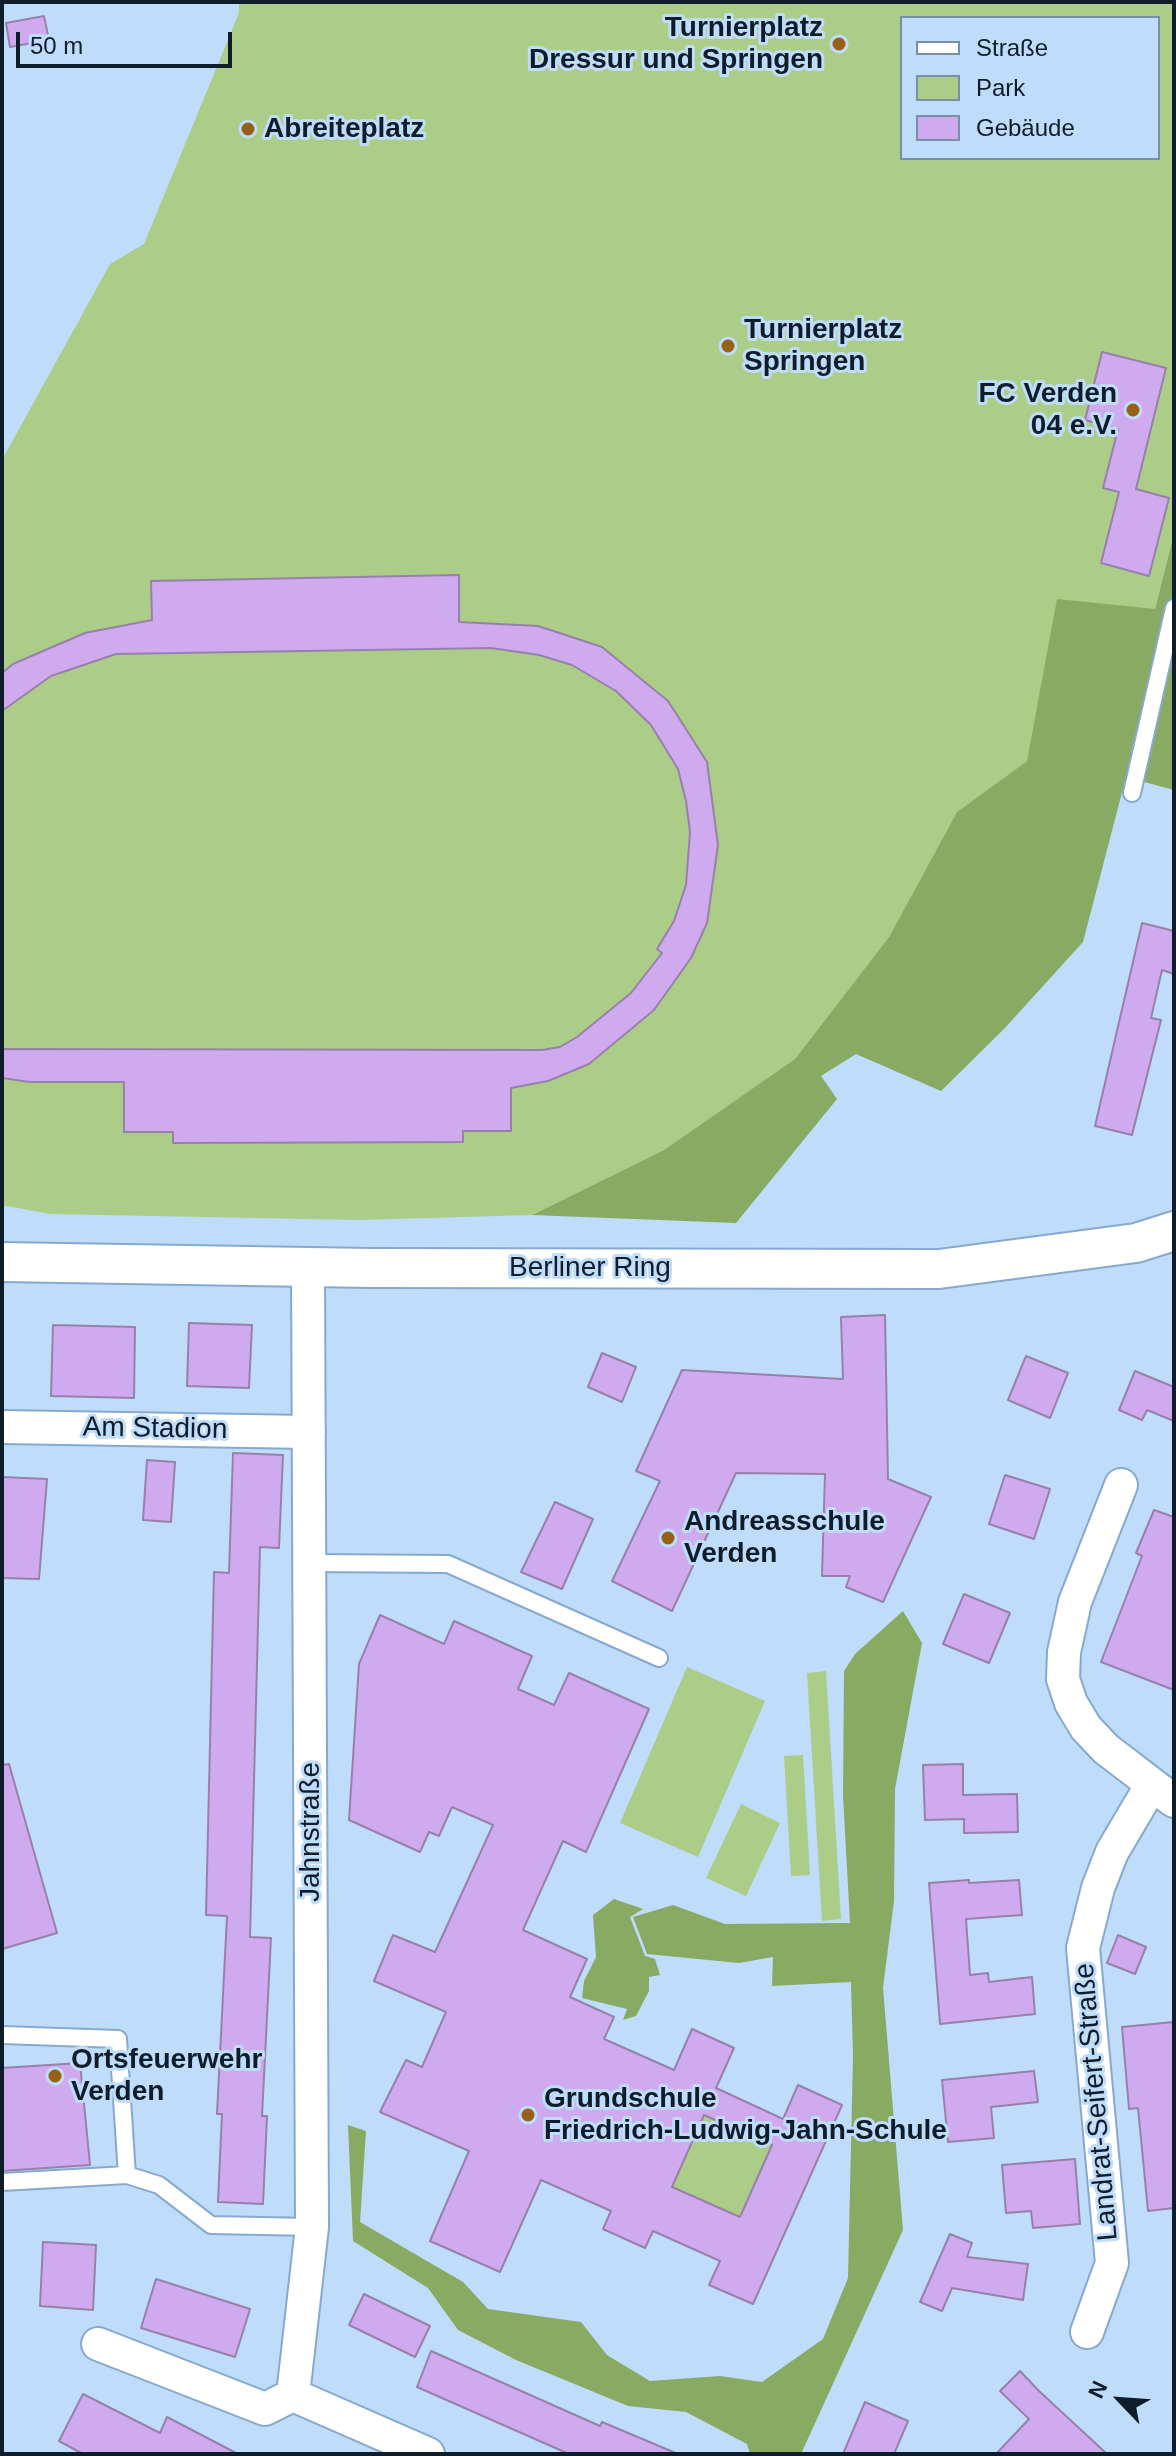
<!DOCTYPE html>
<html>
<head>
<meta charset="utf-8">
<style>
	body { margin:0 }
	#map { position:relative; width:1176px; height:2456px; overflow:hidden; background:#bfdcfa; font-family:Helvetica,sans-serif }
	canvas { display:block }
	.frame { position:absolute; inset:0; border:4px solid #0f1c2a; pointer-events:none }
	.legend { position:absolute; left:900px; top:16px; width:260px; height:144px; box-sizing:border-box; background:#bfdcfa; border:2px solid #798fa7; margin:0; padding:10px 14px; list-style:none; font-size:24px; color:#0f1c2a }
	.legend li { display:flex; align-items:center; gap:16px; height:40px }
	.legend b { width:40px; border:2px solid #798fa7 }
	.north { position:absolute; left:1080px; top:2360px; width:80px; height:80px; -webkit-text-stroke:6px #bfdcfa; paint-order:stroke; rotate:295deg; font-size:22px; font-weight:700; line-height:32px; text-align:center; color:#0f1c2a }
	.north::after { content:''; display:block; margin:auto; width:28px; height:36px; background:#0f1c2a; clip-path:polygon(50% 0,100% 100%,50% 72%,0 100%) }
	.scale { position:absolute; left:16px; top:32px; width:216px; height:36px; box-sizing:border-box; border:4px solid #0f1c2a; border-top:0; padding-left:10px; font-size:24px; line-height:28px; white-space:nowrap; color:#0f1c2a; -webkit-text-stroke:6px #bfdcfa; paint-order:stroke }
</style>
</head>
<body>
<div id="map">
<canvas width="1176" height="2456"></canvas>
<div class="frame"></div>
<ul class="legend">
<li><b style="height:10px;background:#fff"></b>Straße</li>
<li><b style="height:22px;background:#accd87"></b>Park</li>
<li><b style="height:22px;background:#d0aaef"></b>Gebäude</li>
</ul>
<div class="north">N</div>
<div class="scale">50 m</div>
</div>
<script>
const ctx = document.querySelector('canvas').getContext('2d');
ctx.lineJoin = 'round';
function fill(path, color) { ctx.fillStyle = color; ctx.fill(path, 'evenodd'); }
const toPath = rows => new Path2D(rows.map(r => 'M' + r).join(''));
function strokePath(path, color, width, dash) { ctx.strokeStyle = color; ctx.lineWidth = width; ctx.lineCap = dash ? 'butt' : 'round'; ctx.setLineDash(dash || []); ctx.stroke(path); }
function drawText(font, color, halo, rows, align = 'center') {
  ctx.font = font + ' Helvetica,sans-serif'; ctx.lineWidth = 6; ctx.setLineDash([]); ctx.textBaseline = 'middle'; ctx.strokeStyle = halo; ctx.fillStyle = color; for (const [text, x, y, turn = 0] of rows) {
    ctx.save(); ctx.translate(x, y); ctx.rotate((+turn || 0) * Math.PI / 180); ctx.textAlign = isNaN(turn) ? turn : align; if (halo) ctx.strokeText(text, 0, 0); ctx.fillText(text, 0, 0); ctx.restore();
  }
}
fill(toPath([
	[239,2,1174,2,1174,532,1155,609,1027,761,957,812,889,937,795,1059,664,1150,532,1215,359,1220,50,1214,2,1205,2,460,110,264,144,244,239,13],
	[902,18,1158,18,1158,158,902,158],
	[687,1667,765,1701,698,1857,620,1823],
	[826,1671,841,1919,822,1921,807,1673],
	[803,1755,810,1875,791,1876,784,1756],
	[741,1804,780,1823,746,1896,706,1878],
	[704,2115,772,2145,740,2217,672,2187]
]), '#accd87');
fill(toPath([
	[1174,533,1174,790,1126,777,1083,942,1004,1029,941,1091,856,1054,821,1076,837,1099,736,1223,532,1215,664,1150,795,1059,889,937,957,812,1027,761,1057,599,1155,609],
	[903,1611,922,1643,895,1789,894,1901,883,1988,903,2230,801,2454,750,2454,747,2444,686,2412,628,2406,516,2360,458,2330,428,2288,353,2241,348,2125,366,2131,360,2222,463,2282,488,2309,581,2322,607,2355,650,2381,720,2376,762,2382,823,2339,848,2278,853,2056,851,1982,772,1986,773,1957,739,1963,647,1954,633,1917,673,1905,725,1924,850,1923,843,1796,844,1671,855,1654],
	[614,1899,643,1909,630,1917,645,1956,655,1959,660,1975,649,1977,649,1991,636,2016,623,2020,627,2009,582,1998,584,1981,596,1957,593,1915]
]), '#89aa62');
const building = toPath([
	[44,16,49,40,10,47,6,23,44,16],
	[1102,352,1166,368,1136,489,1169,498,1149,576,1101,563,1119,492,1103,488,1118,429,1085,420,1102,352],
	[459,575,459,622,538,626,602,647,668,701,707,762,718,845,707,923,691,958,654,1010,589,1064,548,1081,511,1088,511,1131,463,1131,463,1142,173,1143,173,1132,124,1132,124,1082,30,1082,2,1078,2,1049,542,1050,560,1047,577,1037,631,993,662,953,657,949,674,921,686,885,690,832,686,801,678,769,651,725,616,691,572,665,539,655,491,648,116,654,51,676,2,711,2,673,13,664,85,633,152,620,151,581,459,575],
	[1142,923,1174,931,1174,974,1162,970,1151,1018,1161,1020,1132,1135,1095,1126,1142,923],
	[885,1315,888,1479,931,1497,883,1602,846,1587,850,1576,822,1576,825,1474,736,1473,672,1611,612,1581,660,1481,636,1471,682,1370,843,1379,841,1317,885,1315],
	[189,1323,252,1325,249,1388,187,1386,189,1323],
	[53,1325,135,1327,134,1398,51,1396,53,1325],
	[602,1353,636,1367,622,1402,588,1387,602,1353],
	[1026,1356,1068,1373,1050,1418,1008,1400,1026,1356],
	[1135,1371,1174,1387,1174,1421,1147,1410,1142,1420,1119,1410,1135,1371],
	[233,1453,283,1455,279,1548,260,1547,250,1937,271,1938,262,2116,267,2116,263,2204,218,2202,222,2114,217,2114,227,1916,206,1915,214,1572,229,1573,233,1453],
	[147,1460,175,1462,171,1522,143,1520,147,1460],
	[1005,1475,1050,1489,1034,1539,989,1524,1005,1475],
	[2,1477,47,1479,39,1579,2,1578,2,1477],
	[555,1502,593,1519,562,1589,521,1572,555,1502],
	[1154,1510,1174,1517,1174,1690,1101,1662,1142,1556,1136,1553,1154,1510],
	[964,1594,1010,1613,989,1663,943,1644,964,1594],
	[380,1615,444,1644,454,1621,532,1656,518,1689,554,1705,569,1673,649,1709,586,1852,563,1841,523,1930,587,1959,570,1997,614,2017,604,2039,674,2070,692,2029,734,2048,716,2088,783,2119,798,2085,842,2105,753,2304,709,2285,720,2261,653,2231,645,2248,603,2229,611,2211,541,2180,500,2272,430,2241,469,2151,380,2112,406,2060,422,2067,446,2012,374,1981,393,1935,435,1952,493,1825,452,1807,439,1836,429,1832,420,1852,349,1820,359,1664,380,1615],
	[704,2115,772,2145,740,2217,672,2187,704,2115],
	[9,1764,57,1933,2,1949,2,1765,9,1764],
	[963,1764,963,1795,1017,1794,1018,1832,964,1833,964,1819,925,1820,923,1765,963,1764],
	[969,1880,969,1883,1019,1880,1022,1915,966,1919,970,1975,988,1973,989,1982,1032,1977,1035,2014,940,2024,929,1883,969,1880],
	[1118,1935,1146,1947,1135,1974,1107,1963,1118,1935],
	[1174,2022,1174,2208,1148,2211,1138,2108,1129,2109,1122,2027,1174,2022],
	[80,2063,90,2165,2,2171,2,2068,80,2063],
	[1034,2071,1038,2102,991,2107,994,2138,948,2142,942,2080,1034,2071],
	[1075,2159,1080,2224,1033,2228,1031,2211,1006,2213,1002,2165,1075,2159],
	[950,2234,972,2243,967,2257,1028,2264,1023,2300,952,2288,942,2311,920,2302,950,2234],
	[43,2242,96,2245,93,2310,40,2306,43,2242],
	[156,2279,250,2309,235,2357,141,2328,156,2279],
	[364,2294,430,2326,415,2357,349,2325,364,2294],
	[431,2351,600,2426,602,2422,678,2454,569,2454,417,2387,431,2351],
	[1020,2371,1039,2391,1107,2454,996,2454,1029,2419,1000,2391,1020,2371],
	[83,2394,160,2433,167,2417,238,2454,83,2454,59,2441,83,2394],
	[865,2402,908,2421,894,2454,843,2454,865,2402]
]);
fill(building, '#d0aaef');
strokePath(building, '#9781aa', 2);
const service = toPath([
	[1132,793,1174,608],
	[309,1563,448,1564,659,1658],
	[2,2035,118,2039,127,2175,159,2185,211,2225,312,2227],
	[2,2182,127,2175]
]);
const minor = toPath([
	[2,1427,309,1432],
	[1121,1485,1075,1602,1064,1652,1063,1679,1071,1703,1086,1728,1106,1749,1174,1801],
	[1087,2332,1112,2263,1083,1948,1098,1888,1112,1852,1151,1786],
	[98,2344,265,2409,293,2395,428,2454],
	[293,2395,312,2227,308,1267]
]);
const tertiary = toPath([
	[2,1262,371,1268,939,1269,1136,1243,1174,1231]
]);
strokePath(service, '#86a9cd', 20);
strokePath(minor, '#86a9cd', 36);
strokePath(tertiary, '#86a9cd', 42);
strokePath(service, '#fff', 16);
strokePath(minor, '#fff', 32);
strokePath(tertiary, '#fff', 38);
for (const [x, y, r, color] of [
	[839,44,8,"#966117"],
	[248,129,8,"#966117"],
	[728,346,8,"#966117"],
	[1133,410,8,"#966117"],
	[668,1538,8,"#966117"],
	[55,2076,8,"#966117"],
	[528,2115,8,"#966117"]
]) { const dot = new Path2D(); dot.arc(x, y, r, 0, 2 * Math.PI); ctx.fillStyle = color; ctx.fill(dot); strokePath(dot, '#bfdcfa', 3); }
drawText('bold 28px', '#0f1c2a', '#bfdcfa', [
	["Turnierplatz",823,28,"right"],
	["Dressur und Springen",823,60,"right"],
	["Abreiteplatz",264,129],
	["Turnierplatz",744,330],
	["Springen",744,362],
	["FC Verden",1117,394,"right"],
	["04 e.V.",1117,426,"right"],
	["Andreasschule",684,1522],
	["Verden",684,1554],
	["Ortsfeuerwehr",71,2060],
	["Verden",71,2092],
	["Grundschule",544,2099],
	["Friedrich-Ludwig-Jahn-Schule",544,2131]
], 'left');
drawText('28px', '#0f1c2a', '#bfdcfa', [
	["Berliner Ring",590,1268],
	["Am Stadion",155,1429,1],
	["Jahnstraße",311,1832,-90],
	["Landrat-Seifert-Straße",1097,2102,-95]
]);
</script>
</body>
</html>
